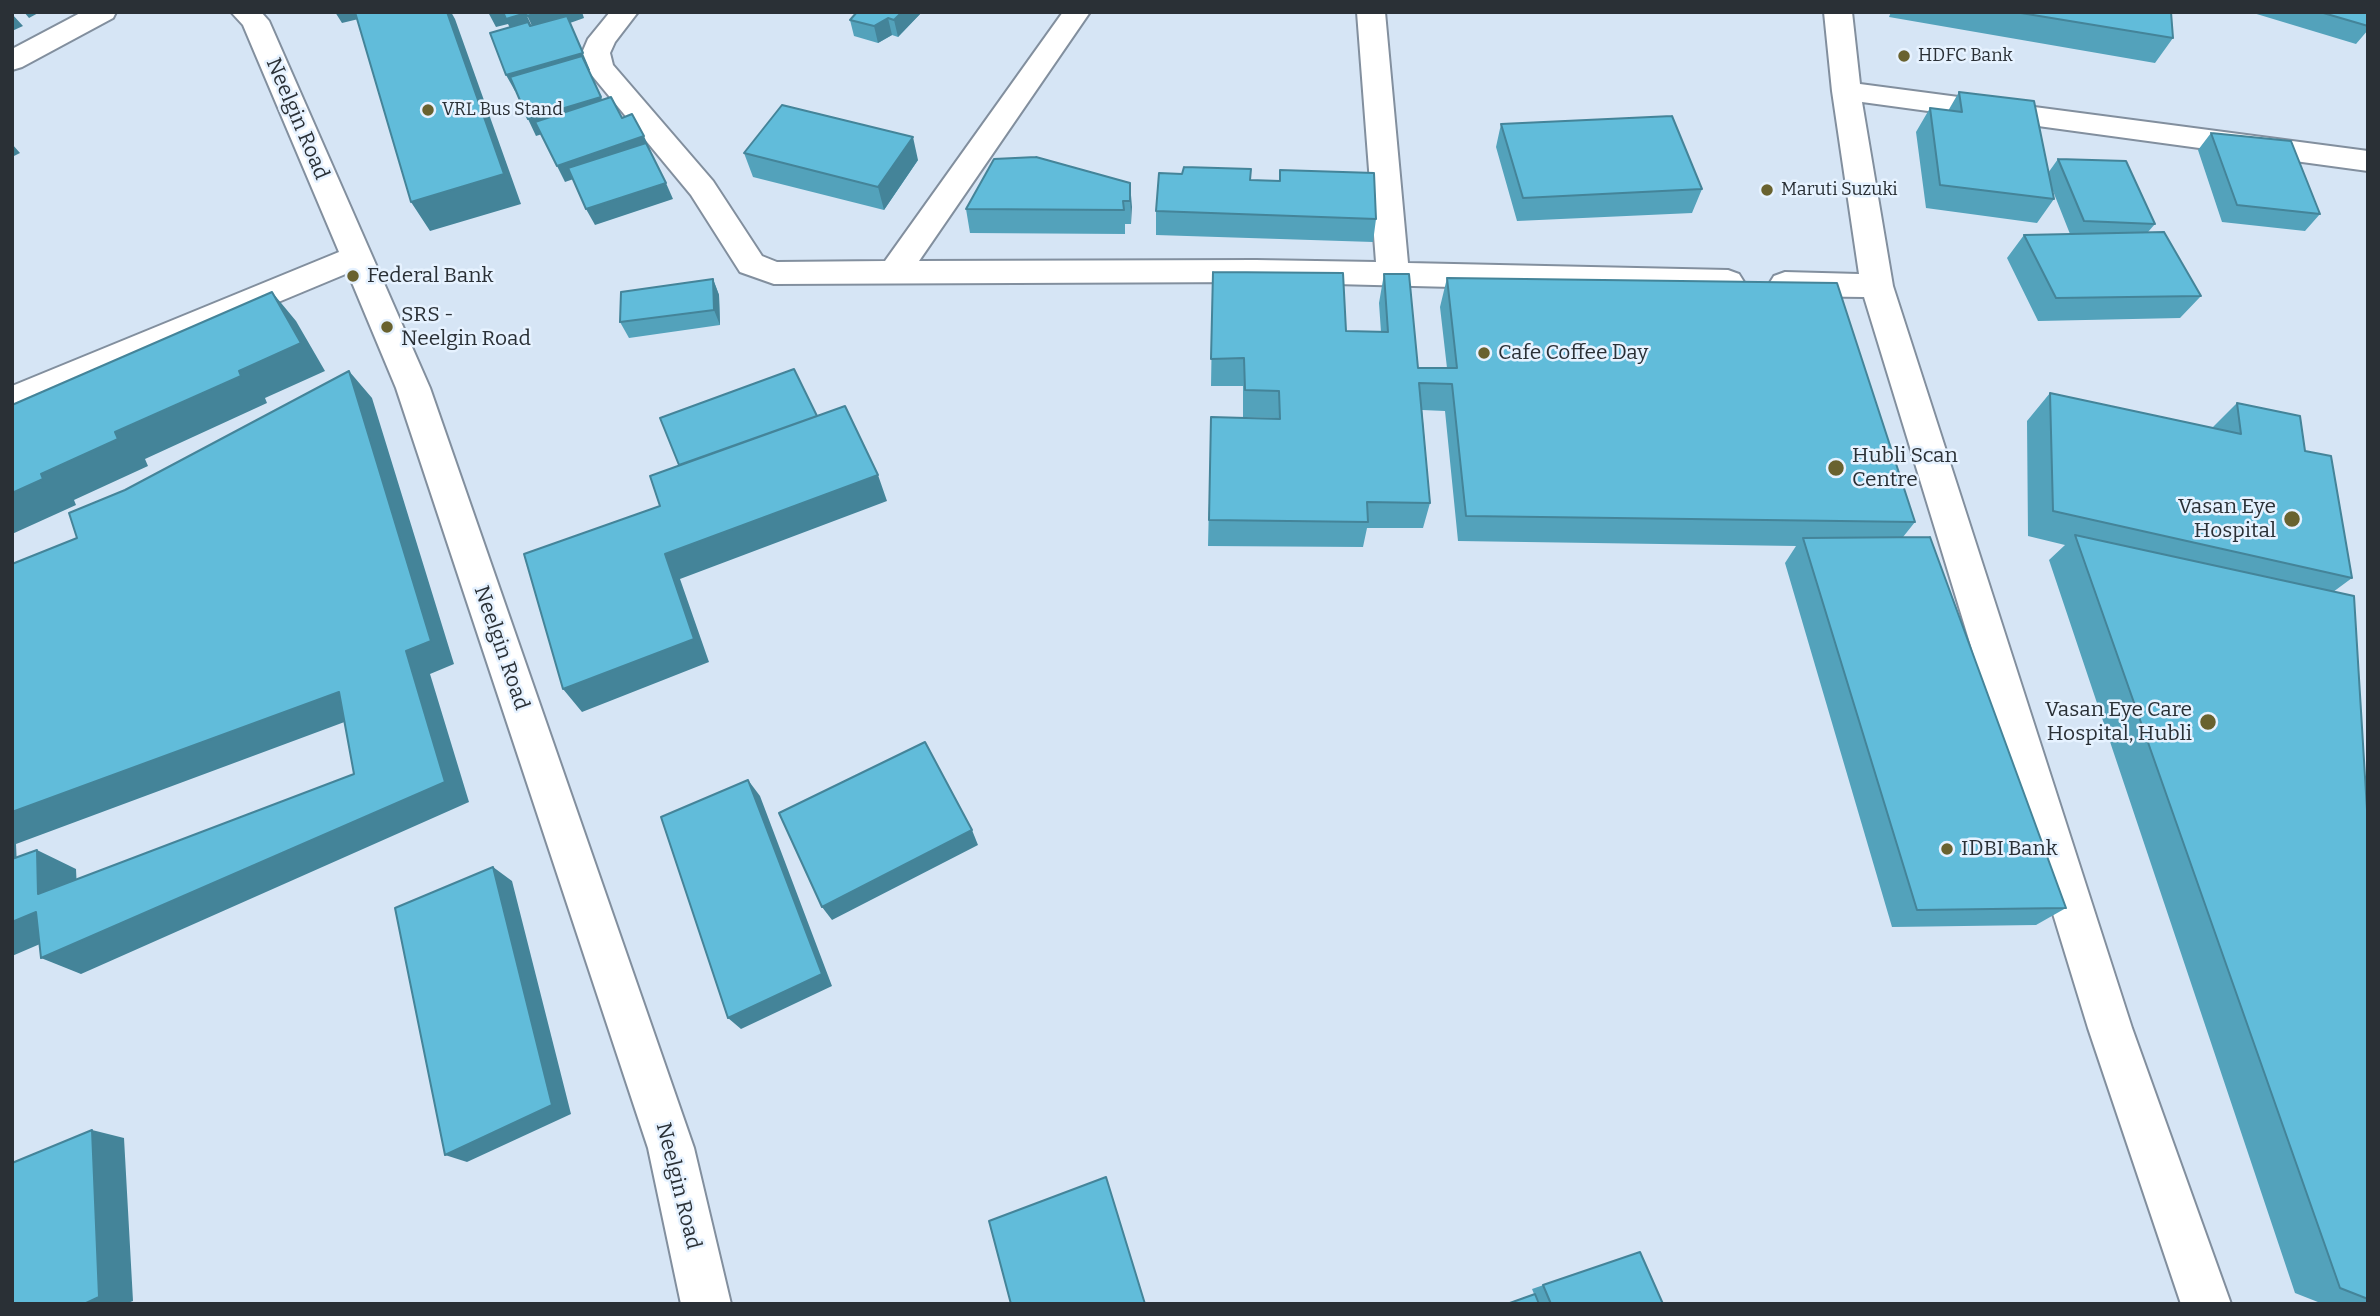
<!DOCTYPE html>
<html>
<head>
<meta charset="utf-8">
<style>
	body { margin:0 }
	#map { position:relative; width:2380px; height:1316px; overflow:hidden; background:#d6e5f5; font-family:Bitter,serif }
	canvas { display:block }
	.frame { position:absolute; inset:0; border:14px solid #2a3036; pointer-events:none }
</style>
</head>
<body>
<div id="map">
<canvas width="2380" height="1316"></canvas>
<div class="frame"></div>
</div>
<script>
const ctx = document.querySelector('canvas').getContext('2d');
ctx.lineJoin = 'round';
const toPath = rows => new Path2D(rows.map(r => 'M' + r).join(''));
function strokePath(path, color, width, dash) { ctx.strokeStyle = color; ctx.lineWidth = width; ctx.lineCap = dash ? 'butt' : 'round'; ctx.setLineDash(dash || []); ctx.stroke(path); }
function fill(path, color) { ctx.fillStyle = color; ctx.fill(path, 'evenodd'); }
function drawText(font, color, halo, rows, align = 'center') {
  ctx.font = font + ' Bitter,serif'; ctx.lineWidth = 5; ctx.setLineDash([]); ctx.textBaseline = 'middle'; ctx.strokeStyle = halo; ctx.fillStyle = color; for (const [text, x, y, turn = 0] of rows) {
    ctx.save(); ctx.translate(x, y); ctx.rotate((+turn || 0) * Math.PI / 180); ctx.textAlign = isNaN(turn) ? turn : align; if (halo) ctx.strokeText(text, 0, 0); ctx.fillText(text, 0, 0); ctx.restore();
  }
}
const minor = toPath([
	[82,12,116,12,113,18,22,67,12,70,12,49,82,12],
	[231,12,261,12,269,21,430,388,694,1148,731,1304,681,1304,648,1148,396,388,348,273,12,413,12,386,339,252,243,25,231,12],
	[610,12,638,12,615,42,610,53,613,65,713,181,762,256,777,262,885,261,1063,12,1090,12,919,261,1256,260,1376,262,1357,12,1385,12,1408,263,1728,270,1739,274,1744,282,1739,290,1728,294,1256,282,774,284,740,272,691,195,585,67,582,53,588,39,610,12],
	[1824,12,1852,12,1860,84,2368,151,2368,171,1862,102,1893,286,2132,1028,2231,1304,2181,1304,2088,1028,1864,297,1785,296,1774,292,1769,284,1774,276,1785,272,1859,274,1832,91,1824,12]
]);
strokePath(minor, '#828f9e', 4);
fill(minor, '#fff');
fill(toPath([
	[857,12,922,12,898,37,892,35,878,43,854,36,850,20],
	[1891,12,2171,12,2173,38,2155,63,1889,17],
	[2250,12,2368,12,2368,30,2356,44],
	[1959,92,2048,173,2058,159,2155,224,2148,232,2201,296,2180,318,2038,321,2007,258,2024,235,2070,234,2051,186,2054,199,2037,223,1926,208,1916,132,1930,108,1948,111],
	[1501,124,1702,189,1692,213,1517,221,1496,147],
	[2211,133,2320,214,2305,231,2222,222,2198,150],
	[744,153,918,160,884,210,753,177],
	[1280,170,1376,219,1373,242,1156,235,1156,211,1251,180,1280,181],
	[1130,183,1131,224,1125,224,1125,234,970,233,966,209],
	[1213,272,1346,331,1381,332,1379,303,1384,274,1418,368,1447,368,1440,307,1447,278,1915,522,1903,537,2066,908,2036,925,1892,927,1785,563,1796,546,1458,541,1445,411,1422,410,1430,503,1423,528,1367,528,1363,547,1208,546,1211,417,1277,418,1243,417,1243,386,1211,386],
	[713,279,719,295,720,325,629,338,620,322],
	[2050,393,2212,428,2237,403,2305,451,2352,578,2333,592,2368,826,2368,1304,2323,1304,2295,1293,2049,560,2065,545,2028,536,2027,421],
	[1640,1252,1663,1304,1506,1304,1534,1294,1532,1289]
]), '#53a2bb');
fill(toPath([
	[24,12,40,12,29,18],
	[335,12,426,12,375,15,342,23],
	[447,12,451,12,455,19,521,204,430,231,411,202],
	[488,12,526,13,534,30,514,36,508,24,496,27],
	[540,12,582,12,584,18,570,23,590,70,515,91,506,75,535,33,527,16],
	[902,12,922,12,898,37,894,20],
	[12,14,23,26,12,31],
	[888,18,892,35,878,43,874,26],
	[601,97,608,113,536,136,528,119],
	[644,136,651,152,565,182,557,166],
	[913,137,918,160,884,210,878,187],
	[12,144,20,153,12,157],
	[666,183,673,199,595,225,586,209],
	[1130,183,1132,207,1131,224,1130,201],
	[713,279,719,295,720,325,714,310],
	[272,292,296,321,325,371,265,398,267,403,145,459,148,466,74,500,76,505,12,534,12,493,41,474,115,432,239,371],
	[349,371,372,398,454,664,430,674,469,802,81,974,41,958,445,782,406,651],
	[878,475,887,501,680,579,709,662,582,712,563,689,665,554],
	[339,692,366,714,16,844,18,890,12,888,12,812],
	[748,780,760,796,832,986,741,1029,728,1018],
	[972,830,978,845,832,920,822,907],
	[37,850,76,869,78,911,38,894],
	[493,867,512,881,571,1114,467,1162,445,1155],
	[36,912,75,929,12,956,12,922],
	[92,1130,124,1138,133,1301,125,1304,84,1304]
]), '#448499');
const building = toPath([
	[355,12,447,12,504,174,411,202,355,12],
	[503,12,540,12,527,16,526,13,506,19,503,12],
	[857,12,902,12,894,20,888,18,874,26,850,20,857,12],
	[2015,12,2171,12,2173,38,2015,12],
	[2320,12,2368,12,2368,26,2320,12],
	[567,16,583,53,506,75,490,33,528,22,530,26,567,16],
	[582,56,601,97,528,119,510,77,582,56],
	[1959,92,2034,101,2054,199,1940,185,1930,108,1962,112,1959,92],
	[611,97,622,118,632,114,644,136,557,166,535,122,611,97],
	[782,105,913,137,878,187,744,153,782,105],
	[1672,116,1702,189,1523,198,1501,124,1672,116],
	[2211,133,2291,141,2320,214,2237,205,2211,133],
	[646,143,666,183,586,209,568,168,646,143],
	[1036,157,1130,183,1130,201,1123,201,1124,210,966,209,994,159,1036,157],
	[2058,159,2126,161,2155,224,2084,221,2058,159],
	[1184,167,1251,169,1250,180,1280,181,1280,170,1374,173,1376,219,1156,211,1159,173,1182,174,1184,167],
	[2164,232,2201,296,2056,298,2024,235,2164,232],
	[1213,272,1343,273,1346,331,1388,332,1384,274,1409,274,1418,368,1457,368,1447,278,1837,283,1915,522,1466,516,1452,384,1419,383,1430,503,1367,502,1368,522,1209,520,1211,417,1280,419,1279,391,1245,390,1244,358,1211,359,1213,272],
	[713,279,714,310,620,322,621,292,713,279],
	[272,292,301,343,239,371,241,376,115,432,118,439,41,474,43,479,12,493,12,405,272,292],
	[794,369,817,416,679,465,660,418,794,369],
	[349,371,431,641,406,651,445,782,41,958,36,912,12,922,12,859,37,850,38,894,354,774,339,692,12,812,12,564,77,538,69,513,125,490,349,371],
	[2050,393,2241,434,2237,403,2300,416,2305,451,2331,456,2352,578,2053,511,2050,393],
	[845,406,878,475,665,554,694,639,563,689,524,554,660,506,650,476,845,406],
	[2075,535,2354,596,2368,826,2368,1299,2340,1288,2075,535],
	[1930,537,2066,908,1917,910,1803,538,1930,537],
	[925,742,972,830,822,907,779,813,925,742],
	[748,780,822,974,728,1018,661,817,748,780],
	[493,867,552,1105,445,1155,395,908,493,867],
	[92,1130,99,1297,84,1304,12,1304,12,1163,92,1130],
	[1106,1177,1145,1304,1011,1304,989,1221,1106,1177],
	[1640,1252,1663,1304,1551,1304,1543,1285,1640,1252],
	[1535,1294,1539,1304,1507,1304,1535,1294]
]);
fill(building, '#61bcda');
strokePath(building, '#448499', 2);
for (const [x, y, r, color] of [
	[1904,56,7,"#69622f"],
	[428,110,7,"#69622f"],
	[1767,190,7,"#69622f"],
	[353,276,7,"#69622f"],
	[387,327,7,"#69622f"],
	[1484,353,7,"#69622f"],
	[1836,468,9,"#69622f"],
	[2292,519,9,"#69622f"],
	[2208,722,9,"#69622f"],
	[1947,849,7,"#69622f"]
]) { const dot = new Path2D(); dot.arc(x, y, r, 0, 2 * Math.PI); ctx.fillStyle = color; ctx.fill(dot); strokePath(dot, '#e6f2ff', 2.5); }
drawText('18px', '#2a3036', '#e6f2ff', [
	["HDFC Bank",1918,56],
	["VRL Bus Stand",442,110],
	["Maruti Suzuki",1781,190]
], 'left');
drawText('21px', '#2a3036', '#e6f2ff', [
	["Neelgin Road",297,119,67],
	["Neelgin Road",501,648,71],
	["Neelgin Road",678,1186,76]
]);
drawText('21px', '#2a3036', '#e6f2ff', [
	["Federal Bank",367,276],
	["SRS -",401,315],
	["Neelgin Road",401,339],
	["Cafe Coffee Day",1498,353],
	["Hubli Scan",1852,456],
	["Centre",1852,480],
	["Vasan Eye",2276,507,"right"],
	["Hospital",2276,531,"right"],
	["Vasan Eye Care",2192,710,"right"],
	["Hospital, Hubli",2192,734,"right"],
	["IDBI Bank",1961,849]
], 'left');
</script>
</body>
</html>
